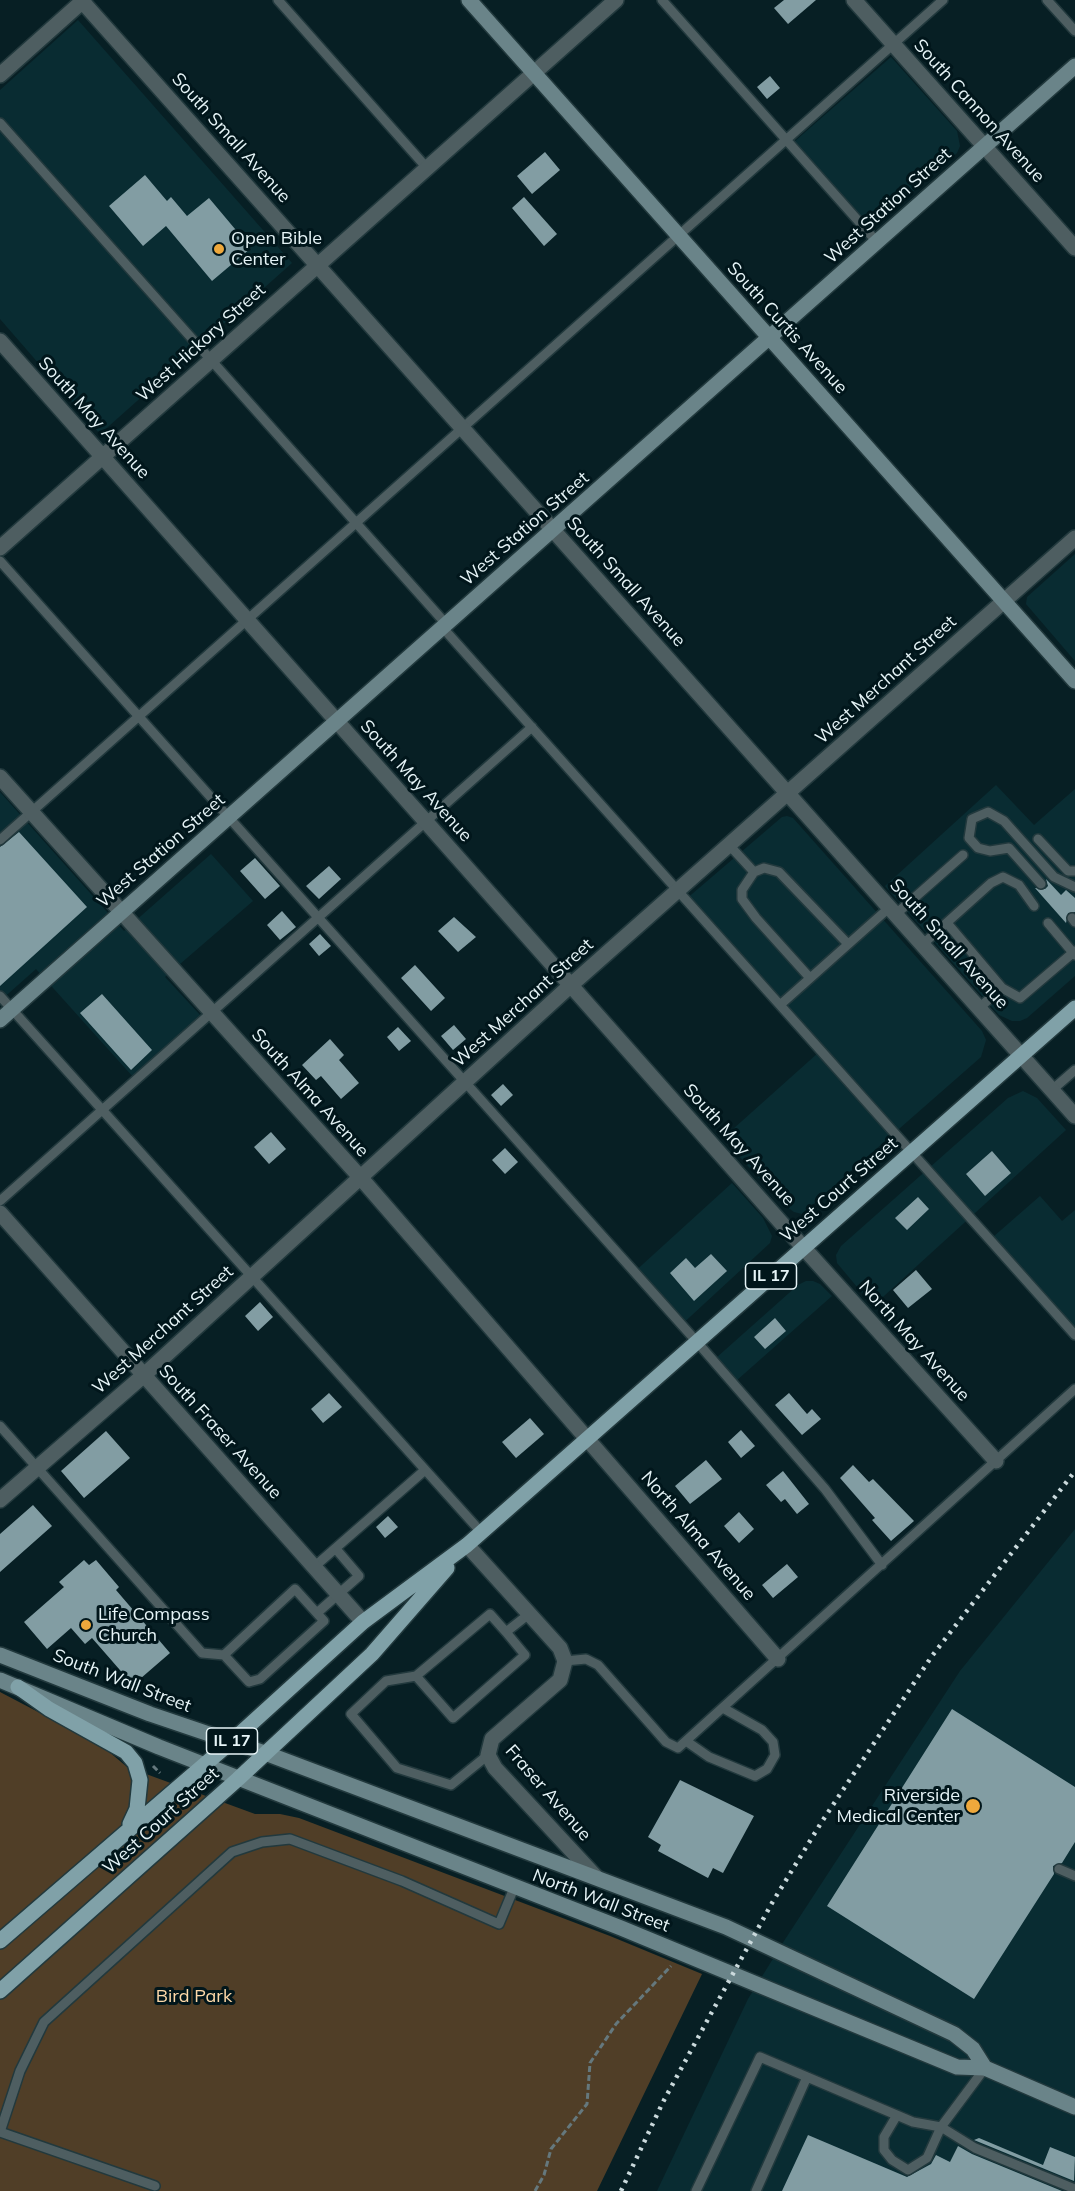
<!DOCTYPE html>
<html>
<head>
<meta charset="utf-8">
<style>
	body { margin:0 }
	canvas { display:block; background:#071f24 }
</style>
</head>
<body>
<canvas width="1075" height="2191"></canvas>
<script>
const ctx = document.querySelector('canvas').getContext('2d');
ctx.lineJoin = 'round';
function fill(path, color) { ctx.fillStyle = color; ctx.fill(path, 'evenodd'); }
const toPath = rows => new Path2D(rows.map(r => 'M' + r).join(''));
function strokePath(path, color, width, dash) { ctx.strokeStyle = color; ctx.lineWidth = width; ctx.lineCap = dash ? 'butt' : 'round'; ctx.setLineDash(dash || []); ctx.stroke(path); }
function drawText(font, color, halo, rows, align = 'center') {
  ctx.font = font + ' Mulish,sans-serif'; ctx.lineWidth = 6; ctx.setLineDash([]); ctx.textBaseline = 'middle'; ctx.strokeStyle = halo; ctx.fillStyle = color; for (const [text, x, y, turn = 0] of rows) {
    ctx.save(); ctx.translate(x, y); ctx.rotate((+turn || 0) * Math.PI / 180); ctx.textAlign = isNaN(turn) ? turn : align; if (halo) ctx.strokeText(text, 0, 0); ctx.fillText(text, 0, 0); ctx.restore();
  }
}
fill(toPath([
	[78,20,292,263,100,434,0,319,0,90],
	[891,57,957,131,960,146,957,153,864,234,787,148],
	[1075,554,1075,661,1026,604,1027,597],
	[996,785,1034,825,1075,789,1075,976,1027,1018,1020,1021,1012,1021,999,1015,885,886],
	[0,792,124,931,211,854,253,901,165,977,201,1016,134,1078,36,969,0,1001],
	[787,816,793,818,982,1031,986,1040,981,1057,802,1214,794,1212,780,1202,723,1138,818,1053,685,900,782,817],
	[1023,1091,1037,1098,1066,1130,873,1306,837,1263,836,1255,841,1246,1008,1098],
	[732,1183,763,1218,772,1236,770,1243,678,1328,631,1275],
	[1040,1196,1062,1221,1075,1210,1075,1329,993,1237],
	[806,1281,813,1281,820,1284,832,1296,736,1381,716,1358,798,1285],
	[1075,1529,1075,2191,657,2191,748,1999,784,1941,960,1671]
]), '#092c32');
fill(toPath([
	[0,1692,101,1745,127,1767,255,1814,280,1814,299,1818,610,1936,702,1974,597,2191,0,2191]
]), '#503e27');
fill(toPath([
	[784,0,816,0,788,24,774,8],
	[770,76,780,88,767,99,757,87],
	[545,152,560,170,532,194,517,176],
	[145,175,167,201,171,197,187,216,209,198,251,248,212,281,166,226,143,246,109,206],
	[524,197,557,234,544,246,512,208],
	[19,832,87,907,0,986,0,847],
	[255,858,280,886,265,899,240,871],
	[329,866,341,879,319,899,306,886],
	[1046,879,1061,895,1066,890,1075,898,1075,912,1068,913,1066,923,1035,888,1045,889,1048,886],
	[282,911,296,927,280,940,267,925],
	[454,917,476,937,458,952,438,931],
	[320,934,331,946,319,956,309,944],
	[415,965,445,998,431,1011,401,978],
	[102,994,152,1050,131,1070,80,1013],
	[454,1025,466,1039,453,1050,441,1036],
	[398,1027,411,1041,399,1051,387,1037],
	[330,1039,344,1055,339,1060,359,1083,341,1099,321,1076,316,1080,302,1065],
	[503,1084,513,1095,501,1106,491,1095],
	[271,1132,286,1149,269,1164,254,1147],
	[505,1148,518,1162,505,1174,492,1160],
	[992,1151,1011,1173,985,1196,966,1174],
	[918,1197,929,1209,907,1230,895,1218],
	[711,1254,727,1271,694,1301,670,1273,686,1258,695,1268],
	[916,1270,932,1289,908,1308,893,1290],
	[260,1302,273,1317,258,1331,245,1316],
	[775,1318,786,1331,765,1349,754,1337],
	[329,1393,342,1407,323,1423,311,1409],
	[789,1393,807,1414,812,1409,821,1419,802,1435,775,1405],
	[530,1418,544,1434,516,1458,502,1442],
	[741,1430,755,1446,741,1458,728,1442],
	[106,1431,130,1458,84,1498,61,1471],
	[706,1460,722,1479,690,1504,675,1486],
	[853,1465,869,1482,873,1479,914,1521,891,1541,872,1520,875,1518,840,1478],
	[783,1471,809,1504,797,1514,785,1499,781,1502,766,1485],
	[33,1505,52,1526,0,1572,0,1534],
	[739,1512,754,1529,739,1543,724,1526],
	[388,1516,398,1527,385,1538,376,1527],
	[84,1560,89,1565,96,1560,119,1587,116,1590,170,1653,133,1685,92,1638,85,1644,71,1628,47,1649,24,1622,64,1587,59,1582],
	[787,1564,798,1577,773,1598,762,1585],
	[952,1709,1075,1787,1075,1842,1062,1863,1053,1866,1054,1874,974,1999,827,1906],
	[680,1780,754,1816,723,1873,713,1868,708,1878,658,1851,661,1845,648,1837],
	[808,2135,907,2177,931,2164,936,2155,950,2162,958,2146,972,2154,1062,2191,782,2191],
	[979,2138,1043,2165,1050,2147,1075,2157,1074,2181,974,2140]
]), '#829da3');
const lane = toPath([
	[278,0,427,168],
	[662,0,877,242],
	[1047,0,1075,31],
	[0,123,447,625],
	[0,561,697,1342,825,1489,882,1565],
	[443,628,1075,1335],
	[1038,839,1068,871,1075,871],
	[0,840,943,0],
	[730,846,754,872],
	[1041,884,1009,848,990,851,978,848,969,838,972,819,988,812,1004,821,1054,877,1075,887],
	[896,914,963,855],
	[1072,918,1075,922],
	[947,923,1002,988,1020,998,1075,951],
	[1048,923,1075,955],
	[923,944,991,883,1003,877,1019,885,1034,906],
	[810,978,756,918,742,899,742,890,754,872,764,868,779,872,848,944],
	[0,996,481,1532],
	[780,1005,890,907],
	[979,1008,1002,988],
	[1052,1090,1075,1070],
	[0,1201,532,727],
	[0,1426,202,1653,224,1655,249,1682,260,1679,324,1621,295,1589,224,1655],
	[314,1567,425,1470],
	[317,1613,359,1576,336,1549],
	[565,1661,586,1659,598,1665,666,1742,678,1748,1075,1389],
	[416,1676,453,1718,525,1655,506,1632],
	[686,1741,709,1757,755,1776,767,1769,775,1755,773,1742,762,1730,723,1708],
	[488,1755,451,1785,397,1768,351,1714,386,1681,416,1676,490,1614,506,1632,529,1614],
	[1059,1869,1075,1876],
	[897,2115,884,2137,884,2150,892,2160,908,2170,927,2158,941,2127,975,2148,1075,2189],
	[0,2132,20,2071,44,2022,232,1852,262,1842,290,1839,402,1881,499,1924,514,1888],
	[0,2132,155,2186],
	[696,2191,760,2057,913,2122,941,2127,985,2068],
	[756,2191,807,2077]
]);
const street = toPath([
	[81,0,1075,1116],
	[854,0,1075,248],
	[0,75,84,0],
	[0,341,784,1226,996,1461],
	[0,548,616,0],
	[0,777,360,1177,778,1659],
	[0,1213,363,1622],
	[0,1500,144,1375,571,985,1075,538],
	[467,1545,560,1648,565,1661,560,1680,492,1739,488,1755,495,1768,596,1877]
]);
const secondary = toPath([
	[469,0,1075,681],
	[0,1020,1075,66],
	[0,1655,150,1714,265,1753,726,1927,954,2034,973,2049,985,2068],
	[0,1680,159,1747,621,1928,957,2067,985,2068,1075,2107]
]);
const primary = toPath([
	[18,1687,49,1709,126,1752,135,1763,140,1780,137,1809,130,1824],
	[0,1941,232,1741,363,1622,467,1545,1075,1008],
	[0,1991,238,1779,372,1654,447,1568]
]);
strokePath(lane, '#22393d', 12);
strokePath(street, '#22393d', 18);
strokePath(secondary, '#22393d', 18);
strokePath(primary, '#22393d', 18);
strokePath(toPath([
	[153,1766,160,1773],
	[535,2191,544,2175,551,2149,587,2104,590,2063,616,2024,671,1966]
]), '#65787d', 3, [6, 3]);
strokePath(lane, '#4e5e61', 9);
strokePath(street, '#4e5e61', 15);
strokePath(secondary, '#6a8489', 15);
strokePath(primary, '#80a1a8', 15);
strokePath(toPath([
	[621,2191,663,2102,713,2010,772,1903,821,1823,932,1656,1075,1471]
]), '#cad9dc', 4.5, [3, 6]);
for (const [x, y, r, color] of [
	[219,249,6,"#eea83c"],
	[86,1625,6,"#eea83c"],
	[973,1806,8,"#eea83c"]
]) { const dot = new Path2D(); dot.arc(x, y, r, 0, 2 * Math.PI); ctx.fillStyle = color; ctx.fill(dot); strokePath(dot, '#01161b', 2); }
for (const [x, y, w] of [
	[771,1276,51],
	[232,1741,51]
]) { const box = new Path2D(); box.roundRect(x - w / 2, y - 13, w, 26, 4.5); ctx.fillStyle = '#01161b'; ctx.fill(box); strokePath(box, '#e6f4f7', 1.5); }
drawText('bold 16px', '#e6f4f7', null, [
	["IL 17",771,1276],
	["IL 17",232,1741]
]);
drawText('18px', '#e6f4f7', '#01161b', [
	["South Cannon Avenue",979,111,48],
	["South Small Avenue",231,138,48],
	["West Station Street",888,206,-42],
	["South Curtis Avenue",787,328,48],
	["West Hickory Street",201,343,-42],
	["South May Avenue",94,418,48],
	["West Station Street",525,529,-41],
	["South Small Avenue",626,582,48],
	["West Merchant Street",886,680,-42],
	["South May Avenue",416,781,48],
	["West Station Street",161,851,-41],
	["South Small Avenue",949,944,48],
	["West Merchant Street",523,1003,-42],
	["South Alma Avenue",310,1093,48],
	["South May Avenue",739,1145,48],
	["West Court Street",839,1190,-41],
	["West Merchant Street",163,1330,-42],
	["North May Avenue",914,1341,48],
	["South Fraser Avenue",220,1432,48],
	["North Alma Avenue",698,1536,49],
	["South Wall Street",122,1681,21],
	["Fraser Avenue",548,1793,49],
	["West Court Street",161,1821,-42],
	["North Wall Street",601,1901,21]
]);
drawText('18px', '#e6f4f7', '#01161b', [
	["Open Bible",231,239],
	["Center",231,260],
	["Life Compass",98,1615],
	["Church",98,1636],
	["Riverside",960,1796,"right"],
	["Medical Center",960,1817,"right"]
], 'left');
drawText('18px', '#fed9a9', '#01161b', [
	["Bird Park",194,1997]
]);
</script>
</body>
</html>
